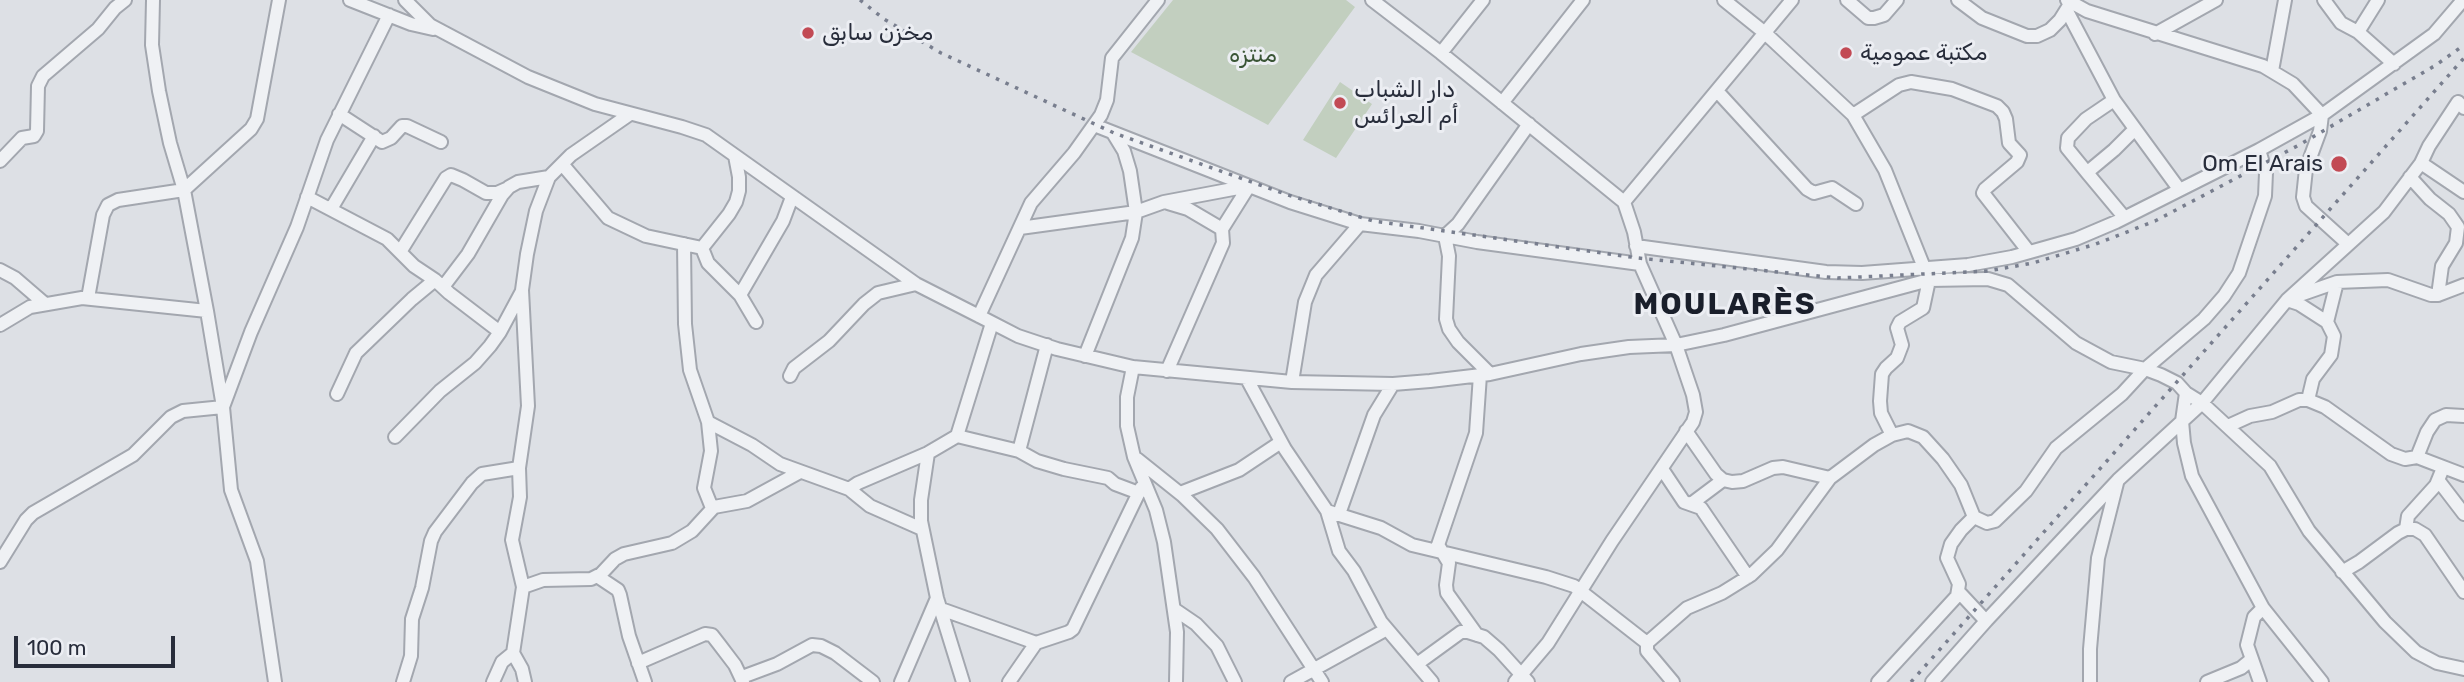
<!DOCTYPE html>
<html>
<head>
<meta charset="utf-8">
<style>
	body { margin:0 }
	#map { position:relative; width:2464px; height:682px; overflow:hidden; background:#dde0e5; font-family:Rubik,sans-serif }
	canvas { display:block }
	.scale { position:absolute; left:14px; top:636px; width:161px; height:32px; box-sizing:border-box; border:4px solid #282d3b; border-top:0; padding-left:9px; font-size:21px; line-height:24px; white-space:nowrap; color:#282d3b; -webkit-text-stroke:5px #eceef3; paint-order:stroke }
</style>
</head>
<body>
<div id="map">
<canvas width="2464" height="682"></canvas>
<div class="scale">100 m</div>
</div>
<script>
const ctx = document.querySelector('canvas').getContext('2d');
ctx.lineJoin = 'round';
function fill(path, color) { ctx.fillStyle = color; ctx.fill(path, 'evenodd'); }
const toPath = rows => new Path2D(rows.map(r => 'M' + r).join(''));
function strokePath(path, color, width, dash) { ctx.strokeStyle = color; ctx.lineWidth = width; ctx.lineCap = dash ? 'butt' : 'round'; ctx.setLineDash(dash || []); ctx.stroke(path); }
function drawText(font, color, halo, rows, align = 'center') {
  ctx.font = font + ' Rubik,"Noto Naskh Arabic",sans-serif'; ctx.lineWidth = 6; ctx.setLineDash([]); ctx.textBaseline = 'middle'; ctx.strokeStyle = halo; ctx.fillStyle = color; for (const [text, x, y, turn = 0] of rows) {
    ctx.save(); ctx.translate(x, y); ctx.rotate((+turn || 0) * Math.PI / 180); ctx.textAlign = isNaN(turn) ? turn : align; if (halo) ctx.strokeText(text, 0, 0); ctx.fillText(text, 0, 0); ctx.restore();
  }
}
fill(toPath([
	[1173,0,1346,0,1355,7,1268,125,1131,52],
	[1340,82,1372,104,1336,158,1303,140]
]), '#c2cfbf');
const minor = toPath([
	[153,0,152,45,159,91,170,143,184,190,207,311,223,407,231,490,257,561,275,682],
	[350,0,411,24,433,29],
	[405,0,430,25,528,77,595,104,682,127,706,135,916,284,979,316,1018,336,1057,349,1133,367,1292,382,1393,384,1430,381,1490,374,1581,354,1629,347,1676,345,1724,335,1929,280,1988,279,2008,285,2076,343,2111,362,2145,369,2161,375,2177,383,2186,393,2202,403,2270,466,2309,531,2385,622,2416,652,2437,663,2464,669],
	[1372,0,1441,53,1624,202,1634,232,1640,264,1676,345,1693,395,1696,412,1693,422,1612,541,1548,643,1515,682],
	[1724,0,1765,33,1853,115,1885,170,1929,280,1923,308,1900,322,1897,328,1902,345,1897,358,1886,368,1882,374,1880,401,1881,413,1892,435],
	[1847,0,1868,18,1874,18,1884,15,1897,0],
	[1958,0,1982,18,2027,36,2037,36,2050,30,2060,20,2070,4],
	[2067,0,2087,11,2263,66,2293,84,2322,115,2320,131,2306,169,2303,197,2306,206,2348,244],
	[2324,0,2341,23,2358,32,2394,64],
	[2067,11,2114,100,2179,189],
	[2358,32,2378,0],
	[2155,34,2216,0],
	[1441,53,1483,0],
	[2272,71,2285,0],
	[1717,91,1807,189,1814,193,1832,188,1856,204],
	[1502,103,1583,0],
	[339,114,382,142,391,138,402,126,407,126,441,142],
	[1853,115,1899,85,1911,82,1952,89,1997,106,2003,112,2006,119,2009,143,2020,155,2017,162,1985,189,1983,193,2029,252],
	[1094,125,1290,202,1360,224,1419,231,1477,242,1640,264],
	[0,161,22,138,34,136,37,131,38,86,43,76,98,29,115,8,125,0],
	[2421,163,2464,192],
	[562,164,608,218,646,236,702,248],
	[2089,175,2067,148,2068,138,2086,119,2114,100],
	[2410,177,2430,199,2449,214,2458,227,2456,243,2442,266,2438,295],
	[307,197,387,239,414,266,435,280,449,293,500,332],
	[1624,202,1792,0],
	[331,209,374,136],
	[2124,217,2089,175,2090,170,2114,150,2135,129],
	[1020,228,1136,212,1164,202,1249,186],
	[1222,229,1249,186],
	[684,244,685,324,690,370,708,422,752,445,780,464,849,489,870,506,922,529],
	[1636,246,1826,272,1862,273,1968,265,2012,257,2076,239,2116,222,2259,150,2322,115,2434,34,2463,0],
	[702,248,729,214,736,202,739,191,739,177,735,156],
	[702,248,708,263,740,295,756,322],
	[400,252,446,178,451,175,463,180,486,193,497,193,506,189],
	[0,270,15,278,44,303],
	[443,287,468,254,502,195,509,187,518,182,549,177],
	[740,295,783,221,792,197],
	[2294,297,2337,282,2388,280,2431,295,2438,295,2464,285],
	[88,298,103,215,108,205,118,200,184,190,251,129,257,119,279,0],
	[2287,300,2299,304,2327,322,2334,336,2331,355,2313,379,2308,400],
	[979,316,1031,203,1074,153,1101,115,1107,100,1112,58,1158,0],
	[2327,322,2337,282],
	[0,325,30,307,82,298,207,311],
	[1085,356,1132,238,1136,212,1130,171,1124,151,1113,133],
	[1133,367,1127,397,1127,426,1134,457,1156,510,1164,542,1177,632,1176,682],
	[1167,371,1223,243,1222,229,1188,209,1168,203],
	[1490,374,1458,342,1449,329,1446,319,1449,256,1445,236,1458,224,1529,124],
	[790,376,794,368,829,341,864,304,878,293,916,284],
	[1247,379,1285,449,1327,511,1339,551,1354,571,1381,622,1432,682],
	[1292,382,1305,302,1316,275,1360,224],
	[2186,393,2182,421,2184,443,2192,476,2263,608,2322,682],
	[337,394,356,353,412,299,435,280],
	[708,422,711,451,704,488,712,508],
	[2228,426,2250,416,2272,412,2299,400,2308,400,2325,407,2391,454,2405,459,2417,457,2464,475],
	[1686,431,1716,474,1723,480,1732,482,1743,481,1773,468,1783,467,1830,478],
	[957,436,992,323],
	[395,437,440,391,475,363,490,346,500,332,522,291],
	[1019,451,1047,345],
	[928,453,921,500,921,521,937,598,963,682],
	[2417,457,2427,432,2435,420,2446,415,2464,416],
	[1137,459,1182,495,1217,529,1254,577,1322,682],
	[1662,469,1684,502,1701,508,1748,577],
	[2438,480,2464,514],
	[849,489,858,483,928,453,957,436,1019,451,1037,461,1064,469,1108,478,1115,484,1139,493],
	[1180,493,1239,470,1281,442],
	[1691,504,1723,480],
	[1327,511,1381,528,1412,545,1546,577,1574,586,1647,643,1647,651,1673,682],
	[1339,514,1374,415,1393,384],
	[2406,529,2408,516,2436,485,2443,468],
	[0,562,26,520,33,513,133,455,171,417,183,411,223,407,251,332,297,227,327,140,389,15],
	[2342,572,2359,562,2398,533,2406,529,2415,529,2425,535,2464,592],
	[597,576,618,590,620,595,629,636,645,682],
	[523,587,543,580,591,579,601,574,615,559,624,554,672,543,692,531,714,507,747,501,800,472],
	[1958,591,1986,621],
	[941,609,1036,643],
	[1174,609,1196,624,1217,646,1235,682],
	[1477,635,1447,593,1446,585,1449,563,1438,545,1476,433,1480,375],
	[1647,643,1687,608,1722,593,1751,575,1777,550,1830,478,1874,445,1892,435,1908,431,1923,437,1943,459,1961,485,1974,517],
	[638,663,705,634,712,635,719,644,735,665,743,682],
	[1417,664,1461,632,1468,632,1484,637,1499,650,1528,682],
	[742,677,777,664,812,645,821,646,835,653,873,682],
	[403,682,411,656,412,619,422,588,431,541,435,532,472,483,482,474,519,468],
	[493,682,502,662,513,653],
	[525,682,522,669,513,653,523,587,512,540,520,497,519,468,528,406,522,290,527,254,536,211,549,177,571,155,630,114],
	[901,682,937,598],
	[1009,682,1036,643,1069,632,1073,629,1141,488],
	[1291,682,1387,629],
	[1878,682,1957,596,1959,584,1947,558,1951,544,1961,530,1974,517,1987,523,1995,521,2026,491,2056,448,2122,394,2145,369,2204,319,2224,296,2239,273,2265,196,2266,173,2259,150],
	[1932,682,1986,621,2118,480,2202,403,2287,300,2384,212,2421,163,2429,146,2458,102,2464,108],
	[2090,682,2090,649,2098,558,2117,483],
	[2207,682,2241,668,2252,659],
	[2260,682,2247,645,2254,617,2263,608]
]);
strokePath(minor, '#a3a7af', 16);
strokePath(minor, '#eff1f4', 12);
strokePath(toPath([
	[860,0,884,19,941,53,1114,133,1288,195,1373,221,1638,258,1838,278,1988,271,2033,263,2096,244,2155,221,2299,145,2436,65,2464,45],
	[1911,682,2464,58]
]), '#787e8e', 3.5, [3.5, 7]);
for (const [x, y, r, color] of [
	[808,33,7,"#c24a54"],
	[1846,53,7,"#c24a54"],
	[1340,103,7,"#c24a54"],
	[2339,164,9,"#c24a54"]
]) { const dot = new Path2D(); dot.arc(x, y, r, 0, 2 * Math.PI); ctx.fillStyle = color; ctx.fill(dot); strokePath(dot, '#eceef3', 2.5); }
drawText('23px', '#282d3b', '#eceef3', [
	["مخزن سابق",822,33],
	["مكتبة عمومية",1860,53],
	["دار الشباب",1354,90],
	["أم العرائس",1354,116],
	["Om El Arais",2323,164,"right"]
], 'left');
drawText('23px', '#3a5536', '#eceef3', [
	["منتزه",1253,55]
]);
ctx.letterSpacing = '2px';
drawText('bold 30px', '#1a1f2b', '#eceef3', [
	["MOULARÈS",1725,305]
]);
ctx.letterSpacing = '0px';
</script>
</body>
</html>
